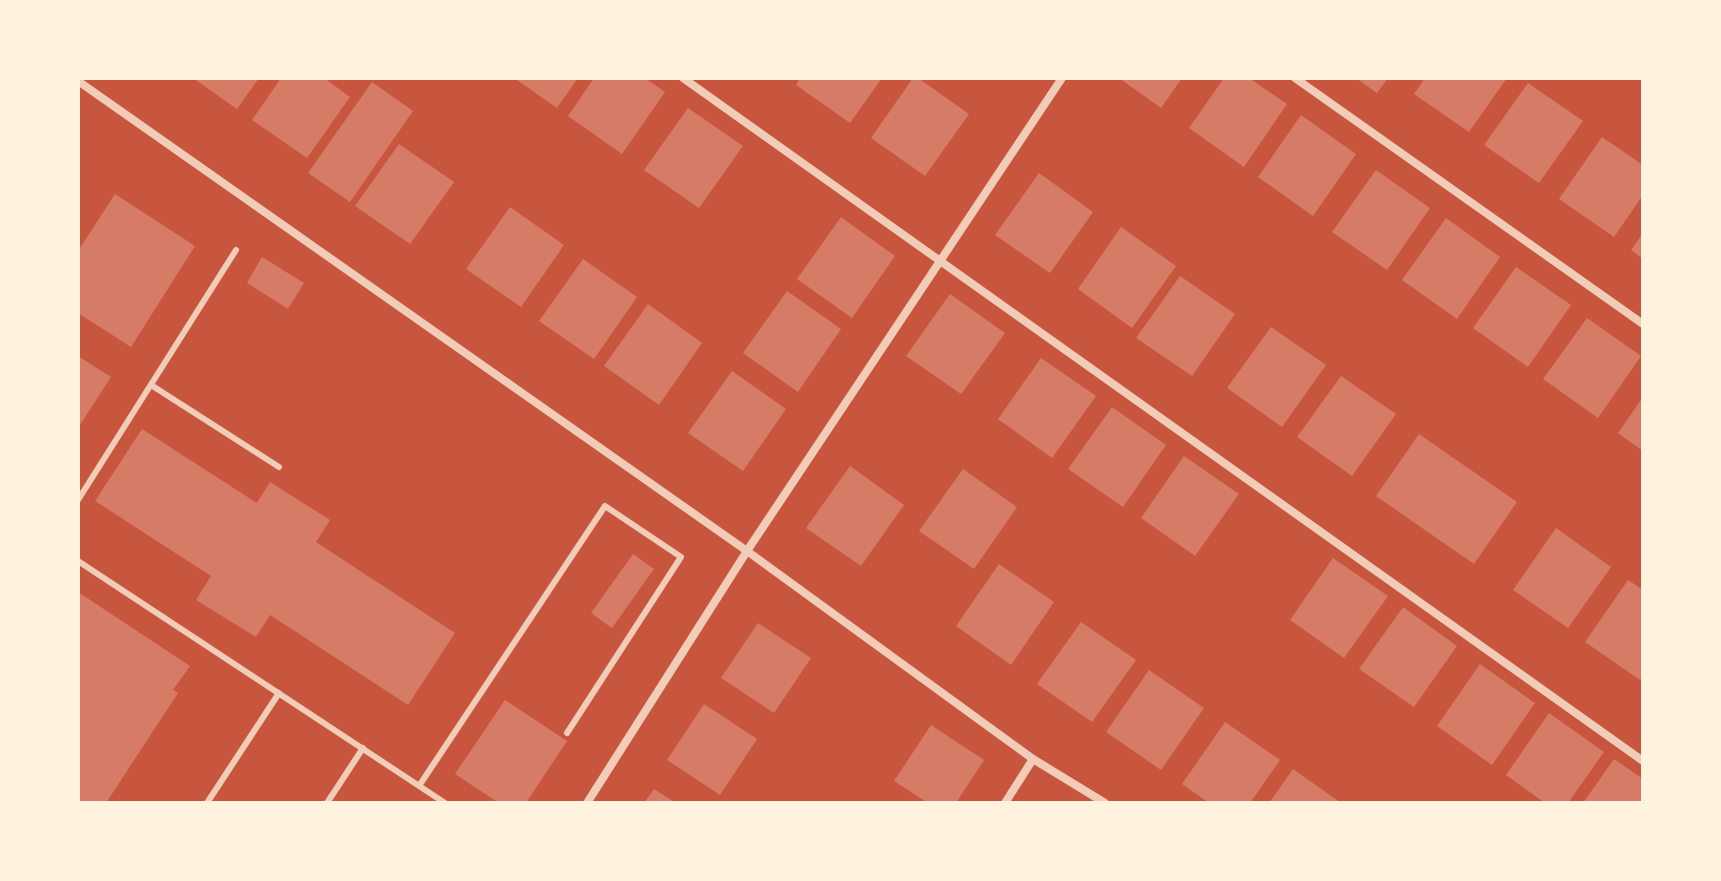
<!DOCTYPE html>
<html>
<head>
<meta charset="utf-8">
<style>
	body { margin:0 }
	#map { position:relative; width:1721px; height:881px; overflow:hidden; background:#c8553d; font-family:Jost,sans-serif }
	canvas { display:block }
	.frame { position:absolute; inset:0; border:80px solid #fff3e0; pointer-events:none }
</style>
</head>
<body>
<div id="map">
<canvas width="1721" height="881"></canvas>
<div class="frame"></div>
</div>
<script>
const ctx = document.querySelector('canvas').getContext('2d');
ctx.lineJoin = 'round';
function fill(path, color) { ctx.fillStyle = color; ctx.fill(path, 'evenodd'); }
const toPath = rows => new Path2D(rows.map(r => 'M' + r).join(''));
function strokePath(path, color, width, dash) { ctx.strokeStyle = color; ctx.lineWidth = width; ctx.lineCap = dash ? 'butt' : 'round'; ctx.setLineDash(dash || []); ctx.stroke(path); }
fill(toPath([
	[193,78,259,78,237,109],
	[281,78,324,78,350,97,307,158,252,120],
	[514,78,578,78,557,108],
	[594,78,645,78,665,92,622,154,568,116],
	[800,78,882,78,850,123,796,85],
	[913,78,918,78,969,114,925,176,871,138],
	[1119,78,1182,78,1161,108],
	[1224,78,1249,78,1287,104,1244,167,1189,128],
	[1356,78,1388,78,1377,93],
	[1425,78,1507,78,1469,132,1414,94],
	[372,82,413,111,350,202,308,173],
	[1528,83,1583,121,1539,183,1484,145],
	[688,108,743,146,699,208,644,170],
	[1301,115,1356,154,1313,216,1258,177],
	[1602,137,1643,165,1643,195,1614,237,1559,199],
	[399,144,454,182,410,244,355,206],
	[1376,170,1430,208,1387,270,1332,232],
	[1039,173,1093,212,1050,273,995,235],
	[115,194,195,246,131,347,78,313,78,251],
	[510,207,564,245,521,307,466,269],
	[841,217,895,256,852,318,797,279],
	[1446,218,1500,257,1457,319,1402,280],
	[1121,227,1176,266,1132,328,1078,289],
	[1643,233,1643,259,1631,250],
	[262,257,304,283,288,309,247,283],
	[583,259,637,297,594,359,539,321],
	[1516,267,1571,305,1528,367,1473,328],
	[1180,276,1235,314,1192,376,1136,338],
	[787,291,841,329,798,392,743,353],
	[950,294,1005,333,961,394,906,356],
	[648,304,702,343,659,405,604,366],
	[1587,318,1641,356,1598,418,1543,379],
	[1271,327,1326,365,1282,427,1227,388],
	[78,356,111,377,78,428],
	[1041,358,1096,396,1052,458,998,419],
	[732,371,786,409,743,471,688,433],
	[1341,376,1396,414,1352,476,1297,437],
	[1643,397,1643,451,1618,433],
	[1112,407,1166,445,1123,507,1068,469],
	[142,429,257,503,270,482,330,520,316,542,455,633,408,705,270,615,256,637,196,600,211,576,95,501],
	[1419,434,1517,502,1474,564,1376,496],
	[1184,456,1239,494,1195,556,1141,518],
	[850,466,904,505,861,566,806,528],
	[963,469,1017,507,974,569,919,531],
	[1556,528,1611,567,1568,628,1513,590],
	[633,554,654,569,612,628,591,613],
	[1333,558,1388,596,1344,658,1290,620],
	[999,564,1054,602,1011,665,956,626],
	[1628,580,1643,590,1643,675,1640,680,1585,642],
	[78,592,190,666,173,690,178,693,106,803,78,803],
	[1403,607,1457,646,1414,707,1359,669],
	[1081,622,1136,660,1092,722,1037,684],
	[758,623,811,658,774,713,721,678],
	[1480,664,1535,703,1492,765,1437,726],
	[1149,670,1204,708,1161,770,1106,732],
	[505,700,567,741,526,803,499,803,455,774],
	[704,704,757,739,720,795,667,760],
	[1549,713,1604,752,1568,803,1545,803,1506,775],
	[1225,722,1280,760,1250,803,1209,803,1182,784],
	[931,725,984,760,956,803,928,803,894,781],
	[1614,759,1643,779,1643,803,1583,803],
	[1293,769,1341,803,1269,803],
	[654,789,676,803,644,803]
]), '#d67c66');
strokePath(toPath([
	[151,385,279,467],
	[78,500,236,250],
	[78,561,445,803],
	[419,786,605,506,681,557,567,733],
	[207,803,279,693],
	[327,803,363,748]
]), '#f1ccb7', 6);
strokePath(toPath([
	[683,78,1643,761],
	[1295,78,1643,324],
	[78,81,747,551,1033,759,1105,803],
	[587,803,747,551,1062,78],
	[1005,803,1033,759]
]), '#f1ccb7', 8);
</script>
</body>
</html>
